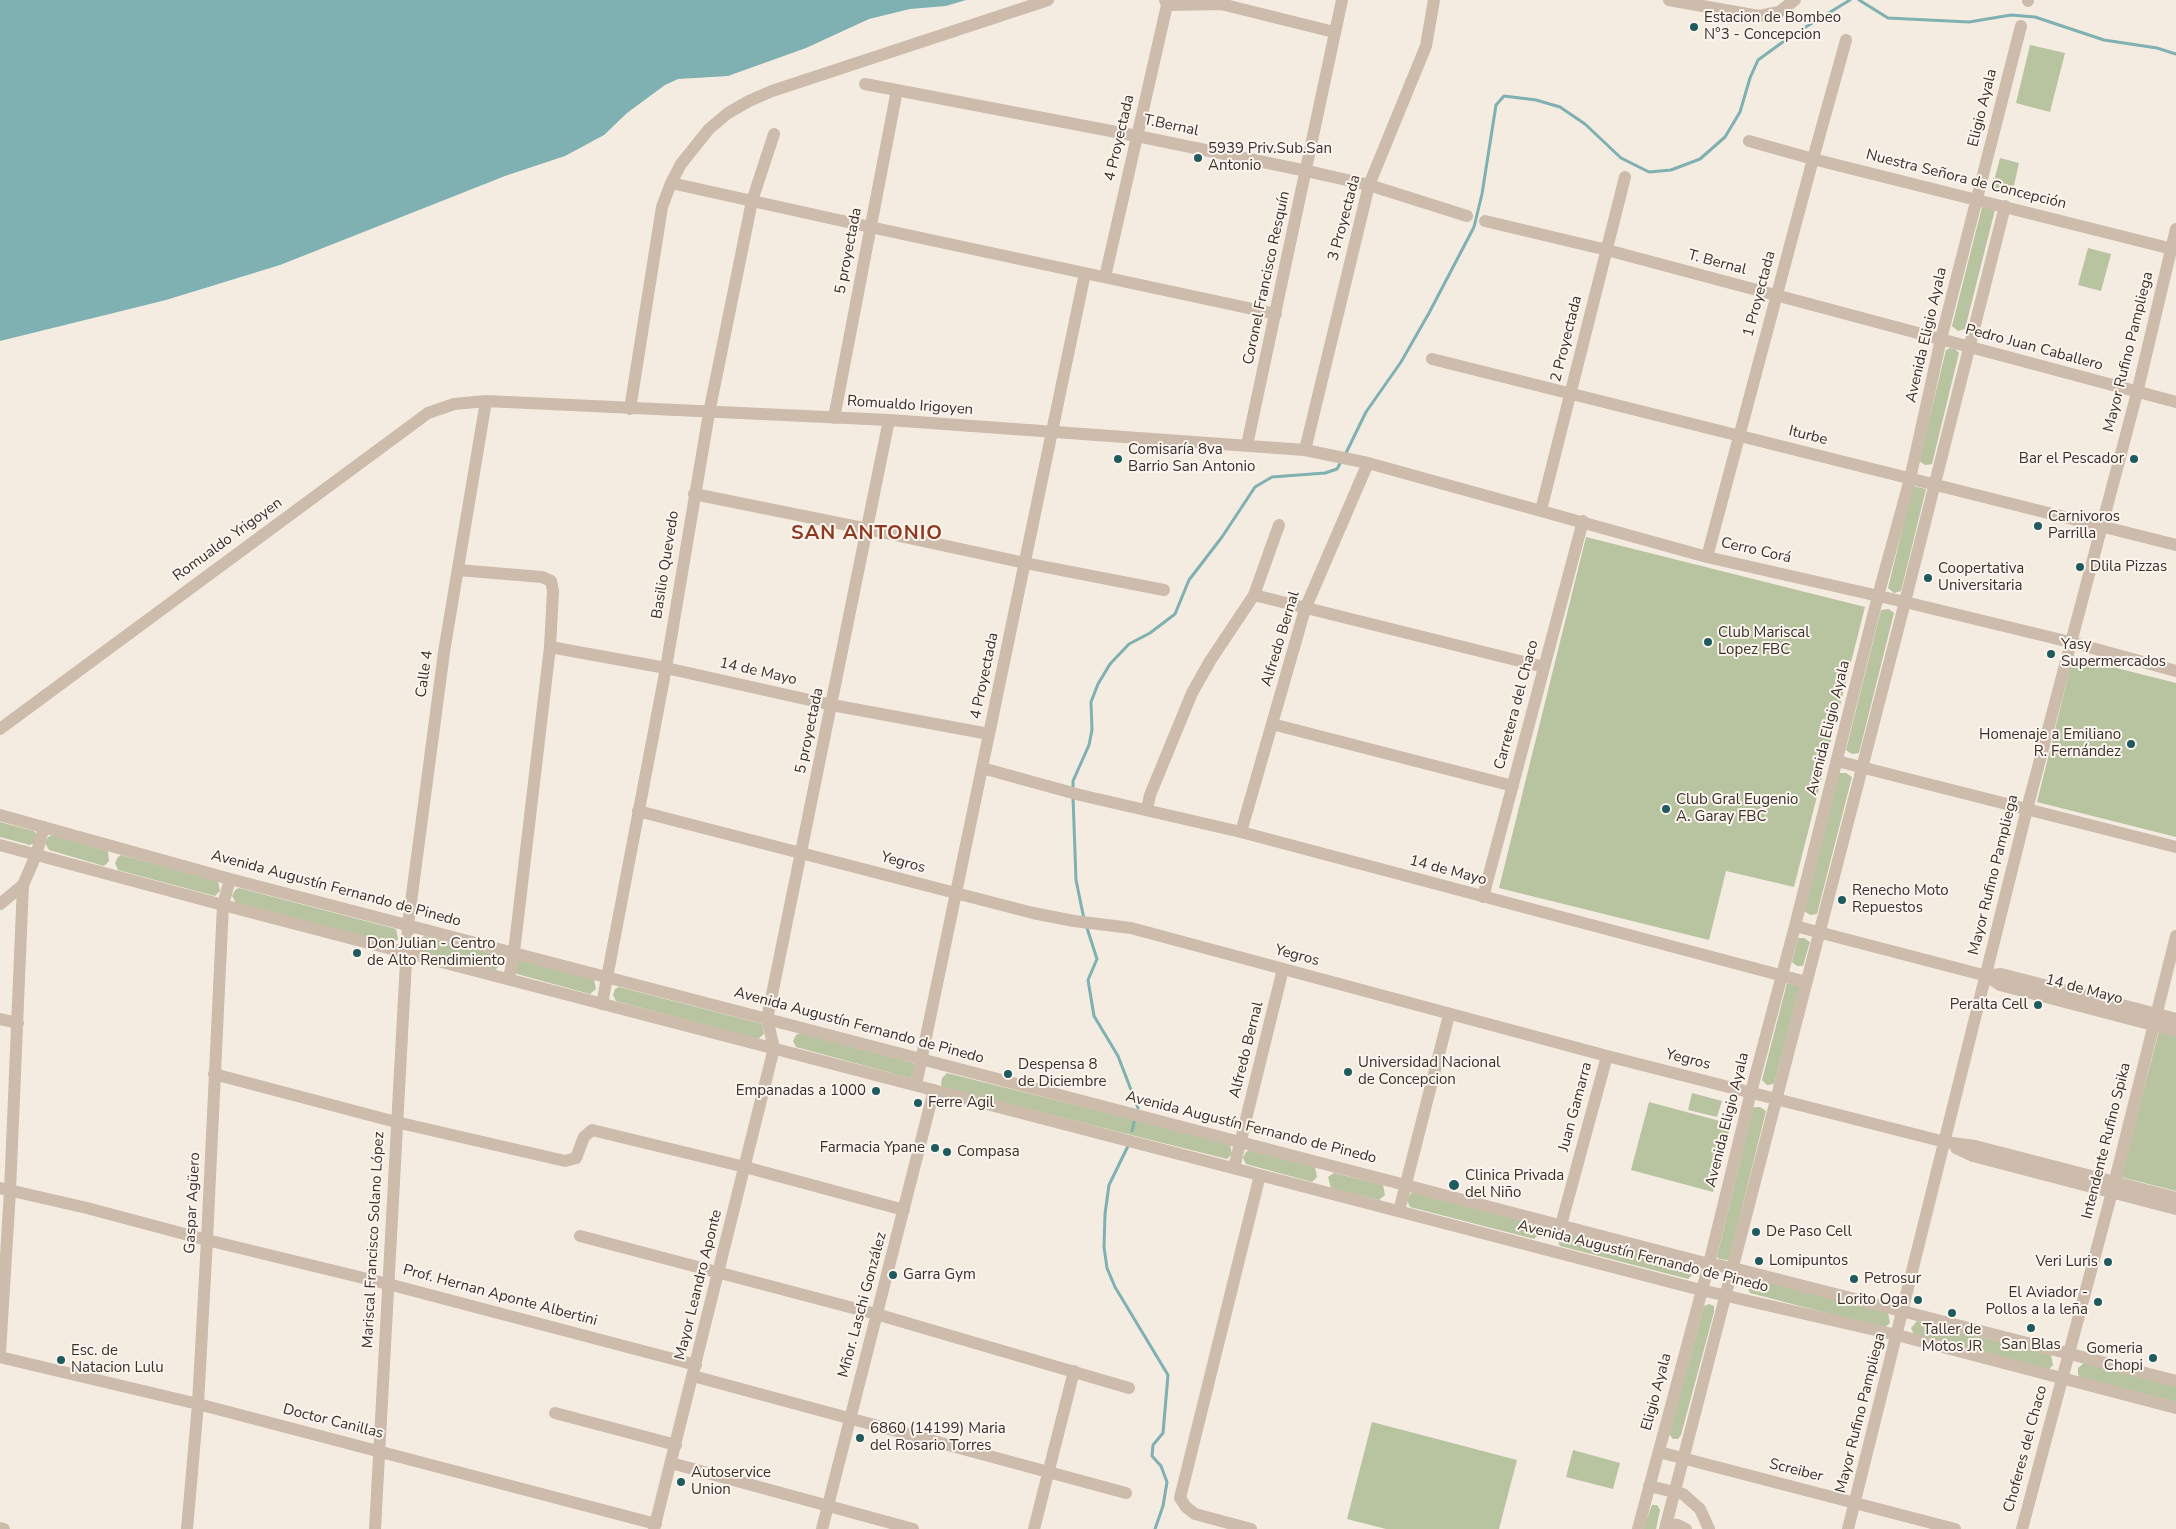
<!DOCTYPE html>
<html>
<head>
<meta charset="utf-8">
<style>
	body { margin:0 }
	canvas { display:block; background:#f4ebe1 }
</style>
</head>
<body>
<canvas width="2176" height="1529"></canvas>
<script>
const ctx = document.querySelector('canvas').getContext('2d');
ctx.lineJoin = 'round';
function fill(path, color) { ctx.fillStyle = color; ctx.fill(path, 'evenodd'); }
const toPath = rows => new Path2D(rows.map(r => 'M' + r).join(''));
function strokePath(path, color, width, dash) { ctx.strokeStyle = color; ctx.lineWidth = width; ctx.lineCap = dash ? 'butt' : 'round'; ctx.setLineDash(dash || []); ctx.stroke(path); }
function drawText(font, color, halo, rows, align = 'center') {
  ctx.font = font + ' "Nunito Sans",sans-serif'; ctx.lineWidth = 4; ctx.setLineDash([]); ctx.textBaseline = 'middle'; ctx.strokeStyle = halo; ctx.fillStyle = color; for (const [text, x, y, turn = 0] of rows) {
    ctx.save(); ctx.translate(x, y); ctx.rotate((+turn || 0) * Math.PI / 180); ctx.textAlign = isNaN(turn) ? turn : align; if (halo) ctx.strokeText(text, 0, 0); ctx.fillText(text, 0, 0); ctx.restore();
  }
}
fill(toPath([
	[2030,45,2065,53,2050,112,2016,103],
	[2000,158,2019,163,2012,194,1992,189],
	[1982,207,1995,210,1965,329,1958,331,1952,326],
	[2088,248,2111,254,2101,291,2078,285],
	[1950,348,1955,349,1959,353,1932,464,1925,465,1919,461,1946,350],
	[1913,486,1926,489,1901,591,1894,593,1888,588],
	[1586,537,1865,607,1794,887,1726,871,1709,940,1499,888],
	[1889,609,1894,613,1859,753,1852,754,1846,750,1881,610],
	[2073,657,2176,683,2176,837,2037,802],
	[1839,773,1846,773,1852,777,1817,914,1810,915,1804,911],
	[0,822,34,831,36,834,34,843,30,845,0,837],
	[52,835,108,851,109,861,104,866,49,850,45,843,48,837],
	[121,855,218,881,220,891,215,896,118,870,115,863,118,857],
	[239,888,396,929,398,939,393,944,236,903,232,896,235,890],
	[424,936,498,955,500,965,495,970,421,951,418,947,419,941],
	[1798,938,1804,938,1810,942,1803,966,1797,966,1792,962],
	[520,959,594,979,596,989,590,994,517,974,514,971,514,964],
	[1787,983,1800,986,1774,1084,1767,1085,1762,1080],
	[619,987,762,1024,764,1034,758,1039,616,1001,613,995,615,989],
	[2159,1031,2176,1035,2176,1191,2121,1177],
	[800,1033,913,1063,915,1067,913,1076,910,1078,796,1047,793,1041,796,1035],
	[947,1073,1230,1144,1232,1154,1227,1159,1223,1158,944,1088,941,1085,942,1078],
	[1692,1093,1722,1101,1717,1117,1688,1110],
	[1649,1102,1731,1124,1713,1192,1631,1170],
	[1755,1107,1760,1107,1766,1111,1729,1260,1719,1259,1717,1257,1753,1108],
	[1249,1150,1315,1167,1317,1177,1312,1182,1246,1164,1243,1158,1246,1152],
	[1334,1173,1383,1185,1385,1195,1379,1200,1331,1188,1328,1177],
	[1414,1192,1538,1224,1539,1234,1534,1239,1410,1207,1407,1200,1410,1194],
	[1564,1231,1691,1264,1693,1274,1688,1279,1560,1246,1557,1239,1560,1233],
	[1754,1279,1888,1313,1890,1323,1884,1328,1750,1293,1747,1287,1750,1281],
	[1709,1304,1714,1306,1714,1312,1681,1435,1678,1439,1673,1439,1669,1434,1704,1306],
	[1917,1321,2051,1355,2053,1365,2048,1370,1914,1335,1911,1328],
	[2084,1363,2176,1386,2176,1402,2080,1378,2078,1374,2078,1368],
	[1372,1422,1517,1460,1499,1529,1386,1529,1347,1519],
	[1573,1450,1620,1463,1613,1489,1566,1477],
	[1652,1505,1657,1505,1660,1510,1656,1529,1643,1529]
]), '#b8c4a0');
fill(toPath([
	[0,0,966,0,946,6,910,9,869,19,806,48,728,76,678,79,665,85,627,113,604,135,565,156,505,176,280,265,166,300,0,341]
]), '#7fb0b2');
strokePath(toPath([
	[1859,0,1888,18,1969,22,2011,15,2035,17,2104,40,2157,48,2176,54],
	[1345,455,1366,412,1401,362,1429,313,1474,227,1482,194,1496,105,1504,96,1536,100,1560,107,1585,124,1621,158,1649,172,1671,170,1700,159,1725,137,1740,112,1750,78,1758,60,1791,36,1850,0],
	[1073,791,1073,781,1089,745,1092,730,1091,702,1098,684,1110,664,1129,644,1150,633,1175,614,1189,580,1222,537,1255,487,1272,477,1325,473,1337,469,1342,460],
	[1073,797,1076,880,1084,919],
	[1086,925,1097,959,1088,980,1094,1016,1118,1056,1138,1108],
	[1132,1131,1134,1122],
	[1128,1146,1109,1185,1105,1214,1104,1247,1107,1268,1115,1287,1168,1375,1163,1433,1153,1445,1152,1456,1161,1466,1167,1482,1163,1506,1155,1529]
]), '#7fb0b2', 3);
strokePath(toPath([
	[1669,0,1759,16,1779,12,1795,0],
	[2028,1,2028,0],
	[1167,5,1221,4,1334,32],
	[865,84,1137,136,1307,171,1369,185,1467,216],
	[1749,141,1813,159,2176,250],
	[671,183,870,227,1276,314],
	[1485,221,1607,250,2176,402],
	[1105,277,1167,5,1165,0],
	[1432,359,2176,545],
	[630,409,662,207,671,183,681,164,709,129,728,113,749,101,772,91,1048,0],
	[834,418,897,90],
	[1247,445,1342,0],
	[1305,450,1369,185,1426,46,1434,0],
	[694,494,868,529,1025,563,1164,590],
	[1541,510,1625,177],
	[1707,557,1813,159,1846,40],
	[458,570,542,577,551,581,553,591,550,647,514,952,509,979],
	[1254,595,1544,667],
	[550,647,666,668,832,705,989,734],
	[1272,724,1513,786],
	[0,729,428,413,454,404,486,401,889,420,1305,450,1368,463,1707,557,1905,602,2070,642,2176,671],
	[1837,761,2176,847],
	[982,768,1080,795,1241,832,1806,982],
	[1147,809,1150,795,1192,693,1210,661,1254,595,1279,525],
	[638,811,1033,913,1074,921,1131,928,1607,1056,1945,1142,1975,1146,2176,1198],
	[0,815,230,879,767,1019,1709,1264,1733,1268,2176,1381],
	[1241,832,1305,609,1368,463],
	[0,845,223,905,1701,1290,1897,1335,2176,1408],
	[1483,897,1583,521],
	[0,904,23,885,36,855,44,827],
	[1795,926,1987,976,2000,985,2176,1031],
	[1987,976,2001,974,2176,1019],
	[602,1004,666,668,709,413,752,201,774,134],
	[0,1019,18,1023],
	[214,1074,396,1122,565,1161,576,1158,584,1137,592,1130,745,1167,904,1210],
	[916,1085,1085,273],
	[1956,1148,1973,1156,2176,1209],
	[1234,1168,1283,969],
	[0,1188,87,1208,207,1240,388,1284,696,1365],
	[1399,1211,1449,1015],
	[1561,1225,1607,1056],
	[580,1236,876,1314,1129,1388],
	[0,1353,10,1191,23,885],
	[0,1357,198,1404,656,1524],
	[693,1376,1126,1493],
	[555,1413,676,1445],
	[1659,1452,1955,1529],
	[671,1463,913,1529],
	[1649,1486,1683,1494,1700,1509,1709,1529],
	[1666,1524,1678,1525,1686,1529],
	[0,1528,4,1529],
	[187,1529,198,1404,207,1240,223,905,230,879],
	[375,1529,408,925,444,652,486,401],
	[654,1529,774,1048,767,1019,889,420],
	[822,1529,934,1090],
	[1034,1529,1074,1371],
	[1251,1529,1195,1514,1186,1507,1180,1498,1260,1175],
	[1638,1529,1709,1264,1751,1092,1795,926,1878,596,1910,479,1941,339,2021,26],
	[1665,1529,1905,602,2005,206],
	[1848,1529,2027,809,2137,393,2176,229],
	[2022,1529,2112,1192,2176,936]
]), '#cdbbac', 12);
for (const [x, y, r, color] of [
	[1694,27,5,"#1f5a5e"],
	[1198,158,5,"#1f5a5e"],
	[1118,459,5,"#1f5a5e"],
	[2134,459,5,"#1f5a5e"],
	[2038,526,5,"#1f5a5e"],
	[2080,567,5,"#1f5a5e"],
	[1928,578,5,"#1f5a5e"],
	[1708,642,5,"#1f5a5e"],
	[2051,654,5,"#1f5a5e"],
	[2131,744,5,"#1f5a5e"],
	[1666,809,5,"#1f5a5e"],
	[1842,900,5,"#1f5a5e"],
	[357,953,5,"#1f5a5e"],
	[2038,1005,5,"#1f5a5e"],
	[1348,1072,5,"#1f5a5e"],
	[1008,1074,5,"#1f5a5e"],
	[876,1091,5,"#1f5a5e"],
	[918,1103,5,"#1f5a5e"],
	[935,1148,5,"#1f5a5e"],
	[947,1152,5,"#1f5a5e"],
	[1454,1185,6,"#1f5a5e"],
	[1756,1232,5,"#1f5a5e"],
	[1759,1261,5,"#1f5a5e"],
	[2108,1262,5,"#1f5a5e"],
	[893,1275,5,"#1f5a5e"],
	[1854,1279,5,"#1f5a5e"],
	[1918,1300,5,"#1f5a5e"],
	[2098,1302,5,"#1f5a5e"],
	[1952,1313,5,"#1f5a5e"],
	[2031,1328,5,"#1f5a5e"],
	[2153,1358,5,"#1f5a5e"],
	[61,1360,5,"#1f5a5e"],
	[860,1438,5,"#1f5a5e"],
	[681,1482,5,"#1f5a5e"]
]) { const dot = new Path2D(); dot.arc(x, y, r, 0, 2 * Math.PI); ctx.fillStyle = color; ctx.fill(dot); strokePath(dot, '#fbf5ee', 2); }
drawText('15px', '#3b302b', '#fbf5ee', [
	["Estacion de Bombeo",1704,18],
	["N°3 - Concepcion",1704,35],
	["5939 Priv.Sub.San",1208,149],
	["Antonio",1208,166],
	["Comisaría 8va",1128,450],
	["Barrio San Antonio",1128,467],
	["Bar el Pescador",2124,459,"right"],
	["Carnivoros",2048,517],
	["Parrilla",2048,534],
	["Dlila Pizzas",2090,567],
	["Coopertativa",1938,569],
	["Universitaria",1938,586],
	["Club Mariscal",1718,633],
	["Lopez FBC",1718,650],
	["Yasy",2061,645],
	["Supermercados",2061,662],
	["Homenaje a Emiliano",2121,735,"right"],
	["R. Fernández",2121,752,"right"],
	["Club Gral Eugenio",1676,800],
	["A. Garay FBC",1676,817],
	["Renecho Moto",1852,891],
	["Repuestos",1852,908],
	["Don Julian - Centro",367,944],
	["de Alto Rendimiento",367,961],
	["Peralta Cell",2028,1005,"right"],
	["Universidad Nacional",1358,1063],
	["de Concepcion",1358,1080],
	["Despensa 8",1018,1065],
	["de Diciembre",1018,1082],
	["Empanadas a 1000",866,1091,"right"],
	["Ferre Agil",928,1103],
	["Farmacia Ypane",925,1148,"right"],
	["Compasa",957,1152],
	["Clinica Privada",1465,1176],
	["del Niño",1465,1193],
	["De Paso Cell",1766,1232],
	["Lomipuntos",1769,1261],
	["Veri Luris",2098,1262,"right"],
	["Garra Gym",903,1275],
	["Petrosur",1864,1279],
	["El Aviador -",2088,1293,"right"],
	["Pollos a la leña",2088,1310,"right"],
	["Lorito Oga",1908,1300,"right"],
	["Taller de",1952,1330,"center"],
	["Motos JR",1952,1347,"center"],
	["San Blas",2031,1345,"center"],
	["Gomeria",2143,1349,"right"],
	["Chopi",2143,1366,"right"],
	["Esc. de",71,1351],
	["Natacion Lulu",71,1368],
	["6860 (14199) Maria",870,1429],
	["del Rosario Torres",870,1446],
	["Autoservice",691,1473],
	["Union",691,1490]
], 'left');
drawText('15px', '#3b302b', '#fbf5ee', [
	["Eligio Ayala",1983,108,-76],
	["T.Bernal",1171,126,12],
	["4 Proyectada",1120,138,-77],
	["Nuestra Señora de Concepción",1966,180,14],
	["3 Proyectada",1345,218,-75],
	["5 proyectada",849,251,-79],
	["T. Bernal",1717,263,15],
	["Coronel Francisco Resquín",1267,278,-78],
	["1 Proyectada",1760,294,-75],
	["Avenida Eligio Ayala",1927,335,-77],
	["2 Proyectada",1567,339,-76],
	["Pedro Juan Caballero",2034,348,15],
	["Mayor Rufino Pampliega",2129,352,-76],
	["Romualdo Irigoyen",910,406,4],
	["Iturbe",1808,436,14],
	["Romualdo Yrigoyen",228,540,-36],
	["Cerro Corá",1756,551,13],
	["Basilio Quevedo",666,565,-81],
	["Alfredo Bernal",1281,639,-73],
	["14 de Mayo",758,672,13],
	["Calle 4",425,674,-82],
	["4 Proyectada",985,676,-78],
	["Carretera del Chaco",1517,705,-75],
	["Avenida Eligio Ayala",1829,728,-76],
	["5 proyectada",810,731,-78],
	["Yegros",903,863,15],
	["14 de Mayo",1448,871,15],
	["Mayor Rufino Pampliega",1994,875,-76],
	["Avenida Augustín Fernando de Pinedo",336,889,15],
	["Yegros",1297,956,15],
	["14 de Mayo",2084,990,15],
	["Avenida Augustín Fernando de Pinedo",859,1026,15],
	["Alfredo Bernal",1247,1050,-76],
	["Yegros",1688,1060,14],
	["Juan Gamarra",1576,1107,-75],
	["Avenida Eligio Ayala",1728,1120,-76],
	["Avenida Augustín Fernando de Pinedo",1251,1128,14],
	["Intendente Rufino Spika",2107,1141,-76],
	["Gaspar Agüero",193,1203,-87],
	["Mariscal Francisco Solano López",374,1240,-87],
	["Avenida Augustín Fernando de Pinedo",1643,1257,14],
	["Mayor Leandro Aponte",699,1285,-76],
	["Prof. Hernan Aponte Albertini",500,1296,15],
	["Mñor. Laschi González",863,1305,-75],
	["Eligio Ayala",1657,1392,-75],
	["Mayor Rufino Pampliega",1861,1413,-76],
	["Doctor Canillas",333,1422,14],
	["Choferes del Chaco",2026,1449,-75],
	["Screiber",1796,1471,14]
]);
ctx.letterSpacing = '1px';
drawText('bold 20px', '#8c3b22', '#fbf5ee', [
	["SAN ANTONIO",867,534]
]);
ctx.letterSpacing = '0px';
</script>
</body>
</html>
